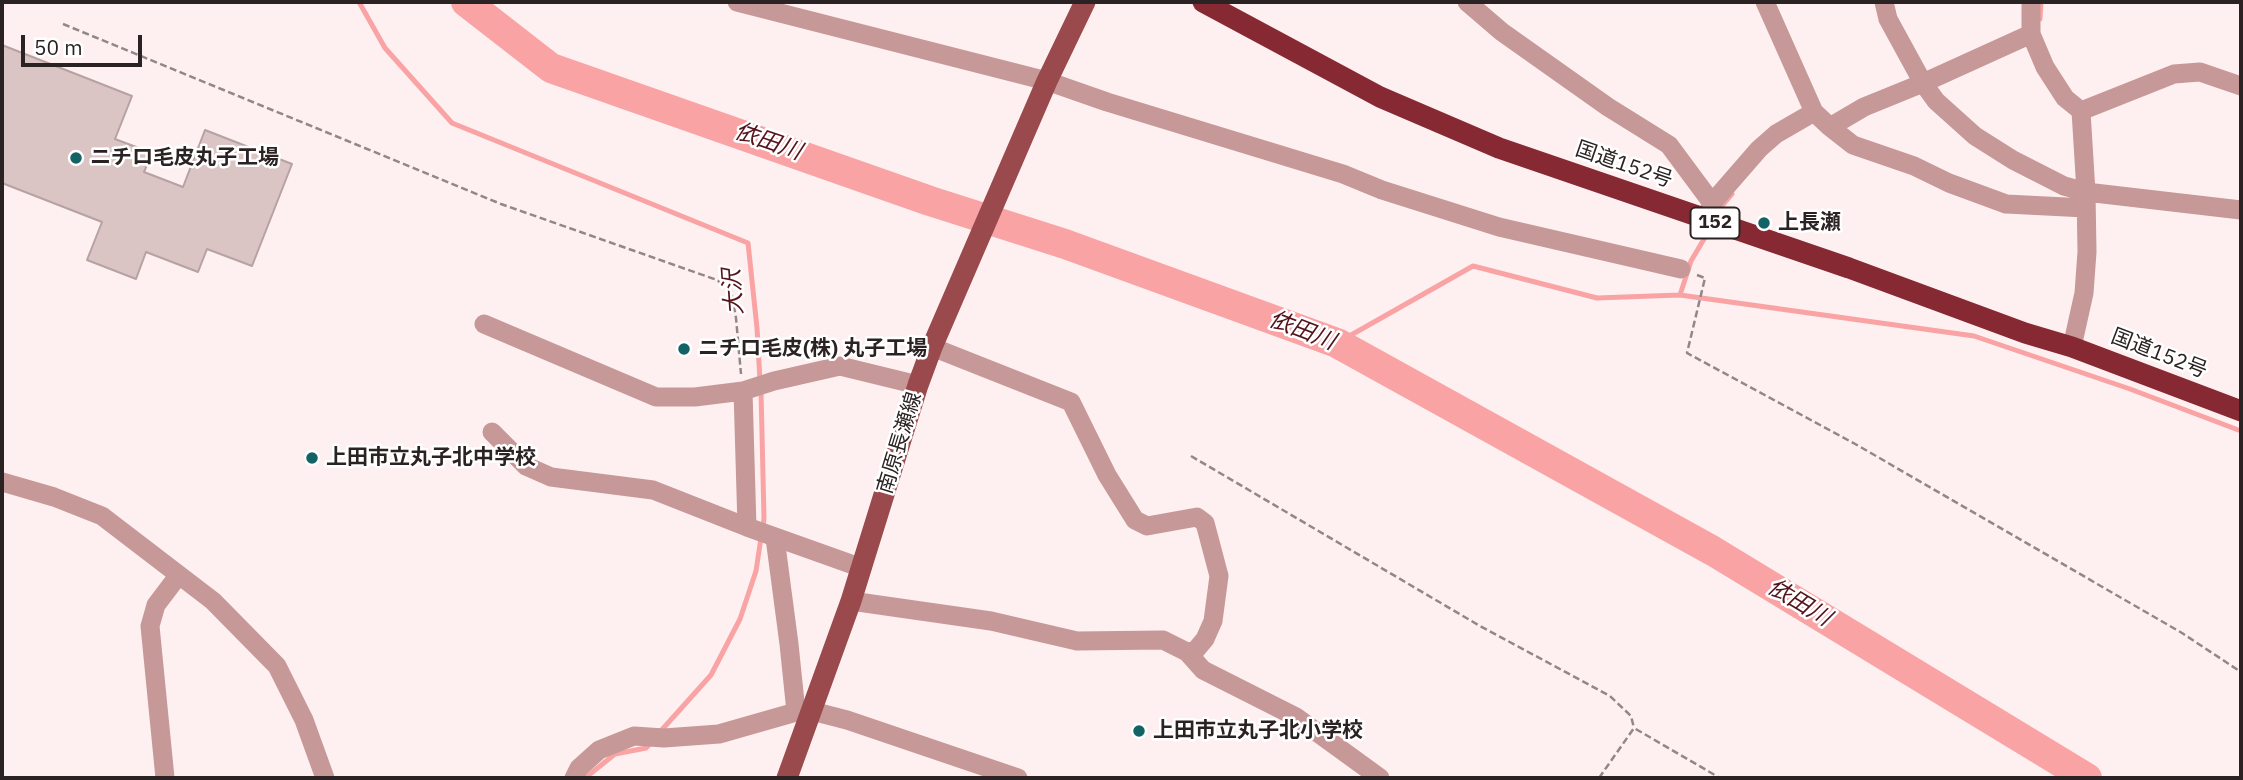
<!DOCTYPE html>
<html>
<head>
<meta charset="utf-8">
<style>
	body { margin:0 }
	#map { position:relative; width:2243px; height:780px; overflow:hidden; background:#fef0f0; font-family:"IBM Plex Sans",sans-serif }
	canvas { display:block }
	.frame { position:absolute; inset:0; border:4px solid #2b2323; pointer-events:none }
	.scale { position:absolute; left:21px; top:35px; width:121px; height:32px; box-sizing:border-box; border:4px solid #2b2323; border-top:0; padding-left:9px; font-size:21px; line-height:24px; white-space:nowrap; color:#2b2323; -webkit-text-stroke:5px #fff; paint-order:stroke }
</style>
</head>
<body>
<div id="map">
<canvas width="2243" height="780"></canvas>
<div class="frame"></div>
<div class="scale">50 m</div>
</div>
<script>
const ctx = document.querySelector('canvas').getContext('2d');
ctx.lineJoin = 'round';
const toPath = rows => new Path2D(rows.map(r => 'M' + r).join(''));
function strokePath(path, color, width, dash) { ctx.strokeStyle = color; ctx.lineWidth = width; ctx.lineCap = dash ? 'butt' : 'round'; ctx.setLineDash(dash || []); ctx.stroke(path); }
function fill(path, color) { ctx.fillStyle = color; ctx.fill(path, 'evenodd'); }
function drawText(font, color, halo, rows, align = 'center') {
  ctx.font = font + ' "IBM Plex Sans","Noto Sans JP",sans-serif'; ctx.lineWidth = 5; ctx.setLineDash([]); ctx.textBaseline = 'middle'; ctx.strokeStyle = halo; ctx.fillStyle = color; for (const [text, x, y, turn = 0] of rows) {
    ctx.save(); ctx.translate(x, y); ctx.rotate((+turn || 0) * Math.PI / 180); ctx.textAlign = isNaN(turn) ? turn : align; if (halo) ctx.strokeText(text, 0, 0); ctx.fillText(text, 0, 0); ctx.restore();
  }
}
strokePath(toPath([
	[359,2,385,48,452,123,748,243,757,328,760,381],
	[2040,19,2041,2],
	[1722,206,1732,194],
	[1680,295,1691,261,1707,234],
	[1337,343,1473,266,1597,298,1680,295,1974,336,2130,389,2241,431],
	[761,391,764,518,763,528],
	[659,733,711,675,740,619,756,571,761,538],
	[585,778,615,754,646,748,651,743]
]), '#f9a3a5', 5);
strokePath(toPath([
	[466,2,551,68,930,201,1065,244,1337,343,1713,551,2087,778]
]), '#f9a3a5', 30);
const building = toPath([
	[2,45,132,96,115,139,152,153,144,172,183,187,205,130,292,164,252,266,207,249,198,272,146,252,136,279,87,260,102,222,2,183,2,45]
]);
fill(building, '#dac4c4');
strokePath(building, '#b6a2a2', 2);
strokePath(toPath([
	[63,24,501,204,717,280,731,291,736,318,741,374],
	[1697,275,1705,278,1687,353,1857,445,2182,633,2241,672],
	[1191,456,1480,626,1610,696,1631,716,1634,728],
	[1599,778,1634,728,1720,778]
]), '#918787', 2.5, [7, 3.5]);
strokePath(toPath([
	[737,2,1047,81,1107,102,1343,174,1382,190,1499,227,1681,269],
	[1467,2,1502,32,1608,107,1669,145,1712,203],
	[1765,2,1814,112,1830,127,1864,107,1923,83,2031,34],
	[1884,2,1888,19,1923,83,1936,101,1975,136,2013,160,2064,186,2086,192,2241,210],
	[2031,2,2031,34,2045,67,2065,98,2081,111,2086,192,2087,252,2084,293,2072,347],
	[2081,111,2174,74,2200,72,2241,86],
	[1830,127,1853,145,1914,166,1949,183,2006,204,2086,208],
	[1708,212,1712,203,1759,149,1776,134,1814,112],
	[484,324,656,397,695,397,743,391,774,381,840,366,918,385],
	[932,347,1071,402,1107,475,1135,520,1147,526,1197,517,1205,523,1219,576,1213,621,1205,639,1195,651,1187,652],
	[743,391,747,527,862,568],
	[492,432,526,466,551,477,653,490,747,527],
	[2,482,54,497,102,516,213,601,277,666,304,720,325,778],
	[775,538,789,644,796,712],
	[851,601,991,621,1077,641,1163,640,1187,652,1203,670,1296,717,1380,778],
	[165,778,150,626,156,605,178,576],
	[574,778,579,768,599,750,634,736,664,738,719,734,796,712,812,711,847,720,1018,778]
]), '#c79898', 19);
strokePath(toPath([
	[787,778,851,601,918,385,932,347,1047,81,1085,2]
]), '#9a494d', 21);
strokePath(toPath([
	[1203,2,1380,97,1499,148,1849,268,2025,333,2072,347,2241,411]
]), '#872933', 21);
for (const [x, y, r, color] of [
	[76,158,7,"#136366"],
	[1764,223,7,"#136366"],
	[684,349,7,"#136366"],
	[312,458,7,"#136366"],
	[1139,731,7,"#136366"]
]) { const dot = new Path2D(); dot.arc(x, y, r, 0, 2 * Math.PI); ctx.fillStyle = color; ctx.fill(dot); strokePath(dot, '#fff', 2.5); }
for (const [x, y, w] of [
	[1715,223,49]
]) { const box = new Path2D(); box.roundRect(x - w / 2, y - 15.5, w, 31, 5); ctx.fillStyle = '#fff'; ctx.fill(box); strokePath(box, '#2b2323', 2); }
drawText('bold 19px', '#2b2323', null, [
	["152",1715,223]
]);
drawText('bold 21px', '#2b2323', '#fff', [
	["ニチロ毛皮丸子工場",90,158],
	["上長瀬",1778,223],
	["ニチロ毛皮(株) 丸子工場",698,349],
	["上田市立丸子北中学校",326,458],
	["上田市立丸子北小学校",1153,731]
], 'left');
drawText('21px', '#2b2323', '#fff', [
	["国道152号",1624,165,19],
	["国道152号",2159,354,21],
	["南原長瀬線",900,443,-73]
]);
drawText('italic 23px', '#54141b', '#fff', [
	["依田川",768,142,19],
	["大沢",734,292,-94],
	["依田川",1302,331,21],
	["依田川",1799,603,31]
]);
</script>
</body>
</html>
